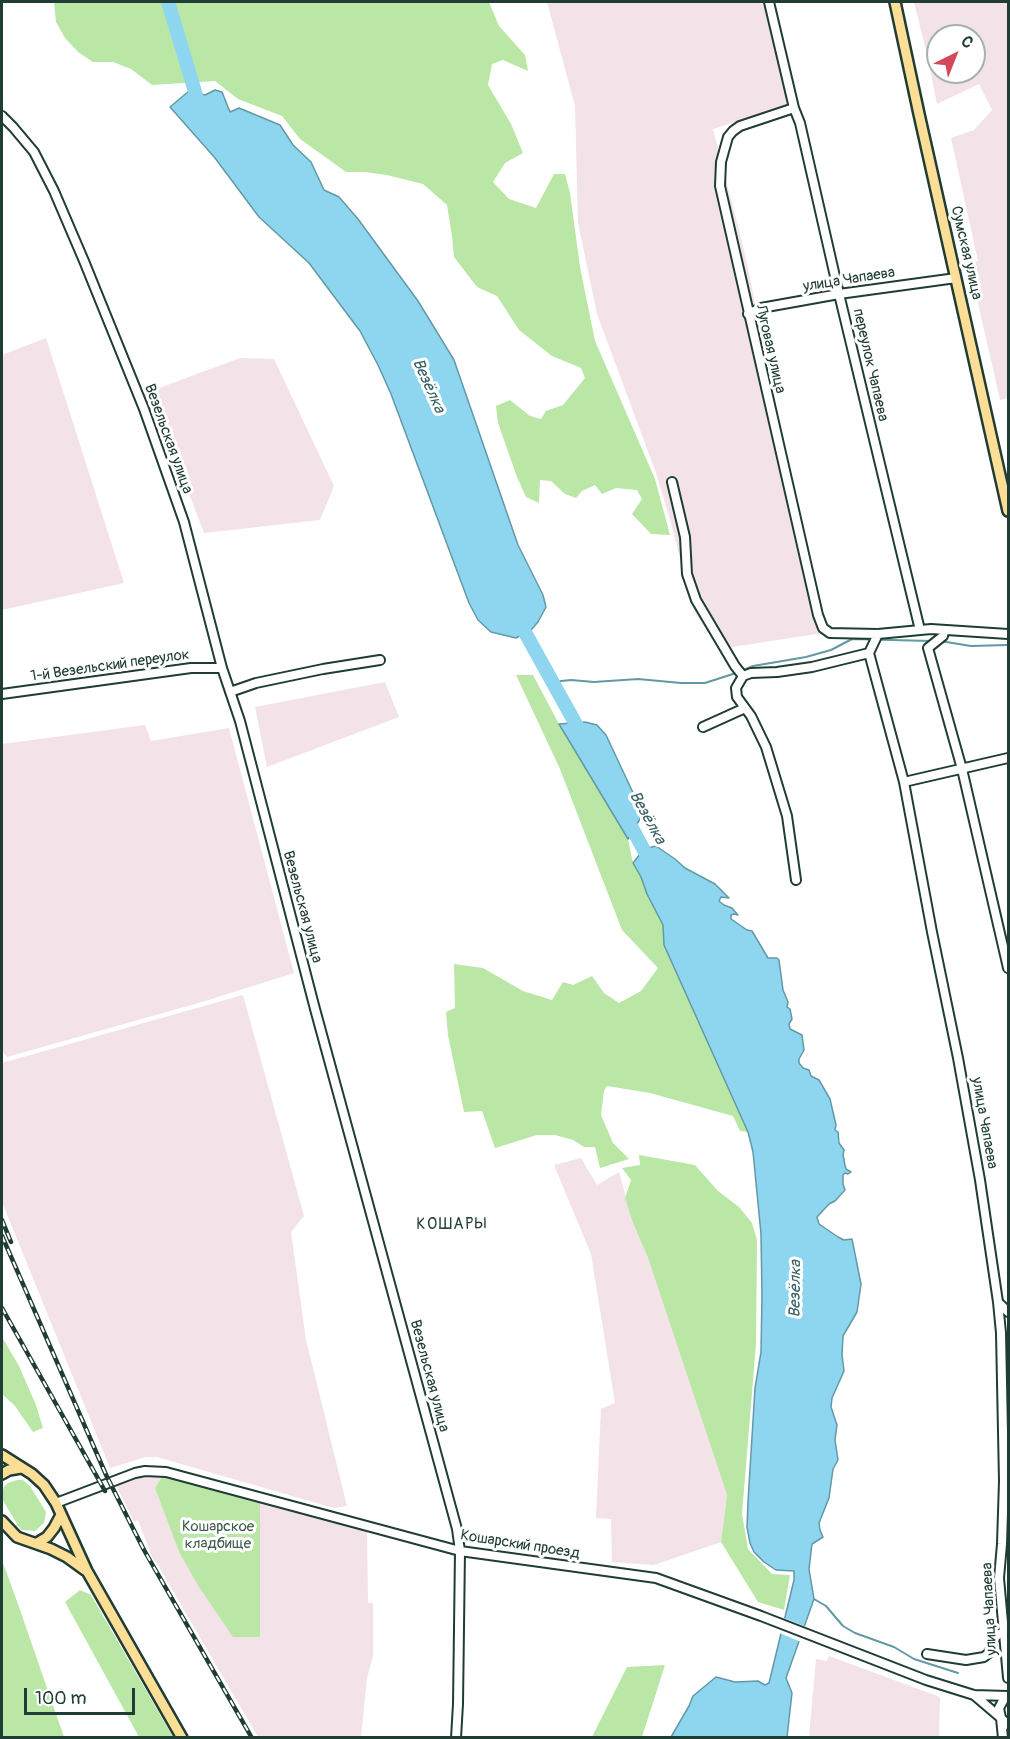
<!DOCTYPE html>
<html>
<head>
<meta charset="utf-8">
<style>
	body { margin:0 }
	#map { position:relative; width:1010px; height:1739px; overflow:hidden; background:#fff; font-family:Pangolin,sans-serif }
	canvas { display:block }
	.frame { position:absolute; inset:0; border:3px solid #1f3d34; pointer-events:none }
	.north { position:absolute; left:926px; top:24px; width:60px; height:60px; box-sizing:border-box; background:#fff; border:2px solid #a5b1ae; border-radius:50%; rotate:43deg; font-size:16px; font-weight:700; line-height:24px; text-align:center; color:#1f3d34 }
	.north::after { content:''; display:block; margin:auto; width:21px; height:27px; background:#d1495b; clip-path:polygon(50% 0,100% 100%,50% 72%,0 100%) }
	.scale { position:absolute; left:24px; top:1688px; width:111px; height:27px; box-sizing:border-box; border:3px solid #1f3d34; border-top:0; padding-left:8px; font-size:18px; line-height:21px; white-space:nowrap; color:#1f3d34; -webkit-text-stroke:4px #fff; paint-order:stroke }
</style>
</head>
<body>
<div id="map">
<canvas width="1010" height="1739"></canvas>
<div class="frame"></div>
<div class="north">С</div>
<div class="scale">100 m</div>
</div>
<script>
const ctx = document.querySelector('canvas').getContext('2d');
ctx.lineJoin = 'round';
function fill(path, color) { ctx.fillStyle = color; ctx.fill(path, 'evenodd'); }
const toPath = rows => new Path2D(rows.map(r => 'M' + r).join(''));
function strokePath(path, color, width, dash) { ctx.strokeStyle = color; ctx.lineWidth = width; ctx.lineCap = dash ? 'butt' : 'round'; ctx.setLineDash(dash || []); ctx.stroke(path); }
function drawText(font, color, halo, rows, align = 'center') {
  ctx.font = font + ' Pangolin,sans-serif'; ctx.lineWidth = 6; ctx.setLineDash([]); ctx.textBaseline = 'middle'; ctx.strokeStyle = halo; ctx.fillStyle = color; for (const [text, x, y, turn = 0] of rows) {
    ctx.save(); ctx.translate(x, y); ctx.rotate((+turn || 0) * Math.PI / 180); ctx.textAlign = isNaN(turn) ? turn : align; if (halo) ctx.strokeText(text, 0, 0); ctx.fillText(text, 0, 0); ctx.restore();
  }
}
fill(toPath([
	[547,2,771,2,790,105,713,129,744,250,823,633,719,649,694,611,669,516,656,473,597,314,578,223,575,106],
	[914,2,1008,2,1008,398,1000,400,975,290,974,262,978,261,951,138,974,130,992,110,979,84,937,104,928,59],
	[938,36,974,36,974,72,938,72],
	[46,338,124,583,2,610,2,355],
	[240,358,274,359,334,486,320,520,204,533,168,439,158,435,143,394],
	[385,682,399,717,267,767,255,707],
	[145,725,151,741,229,728,294,973,202,1002,7,1057,2,1051,2,744],
	[243,995,304,1216,291,1232,306,1340,347,1506,334,1508,157,1457,146,1457,110,1468,2,1202,2,1063],
	[581,1158,597,1185,619,1172,633,1223,648,1258,727,1495,721,1542,654,1565,612,1562,611,1519,596,1518,601,1409,615,1403,591,1254,554,1165],
	[149,1471,163,1475,155,1488,179,1552,197,1584,260,1636,260,1502,367,1531,368,1603,373,1603,373,1656,367,1678,361,1737,258,1737,159,1567,152,1557,138,1520,134,1522,114,1481],
	[829,1656,940,1697,939,1737,809,1737,816,1659,827,1661]
]), '#f3e2e8');
fill(toPath([
	[54,2,489,2,499,26,525,55,528,71,503,60,492,64,488,85,511,124,523,153,505,163,493,182,509,199,536,208,554,174,565,174,570,193,580,267,595,341,655,479,670,535,651,534,632,514,642,499,637,490,616,488,602,494,595,485,582,491,576,498,565,494,551,481,540,480,539,503,526,497,517,477,498,423,496,406,510,400,530,416,541,419,546,411,563,405,585,378,581,368,552,356,519,330,497,296,477,287,454,257,452,236,447,205,423,184,387,175,365,172,346,172,300,139,282,116,238,99,215,81,152,85,131,69,113,62,93,62,78,52,65,38,56,22],
	[516,675,533,675,559,724,628,839,633,863,640,875,663,925,664,945,676,973,695,1010,748,1132,740,1131,733,1116,650,1093,607,1086,604,1091,601,1115,613,1143,629,1159,600,1168,595,1147,584,1147,573,1140,555,1135,537,1135,495,1148,482,1111,464,1112,448,1035,446,1012,455,1008,454,964,483,968,523,991,552,1000,563,982,573,985,592,976,604,993,619,1003,641,991,658,968,622,930,560,769],
	[639,1155,695,1165,718,1191,739,1207,752,1223,757,1240,756,1344,742,1514,748,1549,772,1574,790,1575,784,1610,758,1602,721,1542,727,1495,648,1258,633,1223,625,1198,631,1180,622,1168,640,1165],
	[2,1337,19,1366,36,1405,43,1428,33,1432,15,1406,2,1394],
	[163,1475,260,1502,260,1637,233,1637,197,1584,179,1552,155,1488],
	[17,1480,23,1480,30,1486,46,1512,44,1523,35,1531,22,1530,19,1527,2,1499,2,1492,4,1487,8,1483],
	[2,1560,19,1607,64,1737,2,1737],
	[80,1590,91,1595,173,1737,139,1737,65,1602],
	[665,1665,642,1737,592,1737,627,1667]
]), '#bae7a5');
const water = toPath([
	[215,90,222,92,230,112,239,108,280,125,293,145,311,162,324,190,339,197,358,219,418,301,454,360,518,545,543,595,546,607,538,622,531,630,516,638,491,632,478,620,469,603,391,394,378,365,360,331,309,263,259,217,215,158,170,107,189,91,205,95,215,90],
	[585,722,597,725,606,735,643,814,628,839,559,724,585,722],
	[656,846,675,859,685,868,715,884,729,898,721,897,719,901,724,905,732,908,738,915,734,914,731,915,731,919,747,930,752,931,768,958,777,958,779,960,783,990,788,1002,787,1007,790,1009,792,1019,789,1024,790,1029,802,1035,804,1050,799,1059,799,1063,803,1068,809,1070,811,1076,819,1080,830,1099,836,1125,835,1130,838,1132,839,1143,844,1150,843,1155,845,1165,846,1169,851,1172,848,1174,845,1173,843,1175,843,1184,845,1190,835,1201,829,1204,817,1217,819,1224,838,1237,844,1240,852,1239,861,1284,857,1312,843,1336,842,1355,844,1371,832,1398,831,1407,837,1425,835,1440,838,1460,833,1469,829,1498,819,1523,820,1530,823,1537,812,1544,809,1569,814,1599,786,1678,792,1693,787,1737,671,1737,689,1706,693,1696,716,1677,735,1682,758,1681,765,1685,769,1683,794,1580,794,1571,776,1570,764,1562,754,1552,750,1543,747,1527,748,1502,755,1388,761,1352,762,1296,761,1234,753,1152,748,1132,664,945,663,925,647,894,641,877,633,863,644,849,656,846]
]);
fill(water, '#8ed6f0');
strokePath(water, '#6299a5', 1.5);
fill(toPath([
	[781,1617,807,1627,801,1642,777,1632]
]), '#fff');
strokePath(toPath([
	[940,641,971,646,1008,645],
	[741,671,753,666,806,657,831,650,852,639,931,641],
	[552,682,571,680,594,682,638,679,681,683,705,683,736,673],
	[814,1599,826,1606,843,1626,855,1633,894,1647,914,1659,958,1673]
]), '#6299a5', 2);
strokePath(toPath([
	[168,2,199,105,202,108],
	[517,618,583,737],
	[625,815,653,867]
]), '#8ed6f0', 14);
const minor = toPath([
	[769,2,794,108,800,123,839,294,920,630],
	[794,108,740,126,733,131,728,137,721,162,720,186,818,615,823,628,830,633,878,634,931,629,1008,634],
	[2,116,13,127,34,152,54,191,84,261,144,409,184,522,222,668,240,721,315,1009,457,1529,460,1551,458,1704,456,1738],
	[748,314,761,308,839,294,956,278],
	[672,482,685,537,687,574,696,600,735,666,743,676],
	[944,630,943,636,928,648,962,769,1008,968],
	[869,653,904,782,932,932,958,1058,980,1180,998,1302,1001,1333,1004,1481,1002,1544,999,1578,1008,1678],
	[869,653,878,634],
	[230,692,256,683,323,669,380,660],
	[2,694,191,668,222,668],
	[703,727,745,708],
	[904,782,1008,758],
	[796,880,787,816,766,747,751,716,737,697,736,688,743,676,751,673,777,672,812,667,869,653],
	[998,1302,1008,1312],
	[56,1503,135,1473,145,1471,166,1472,460,1551,656,1578,761,1616,926,1680,974,1695,1008,1696],
	[927,1654,966,1660,984,1657,990,1652,993,1639,999,1634,1004,1634],
	[974,1695,1001,1718,1003,1738],
	[1008,1696,1004,1699,999,1708,1001,1718,1008,1725]
]);
const major = toPath([
	[895,2,919,114,1008,511],
	[2,1455,32,1474,44,1485,56,1503,87,1571,182,1738],
	[2,1474,9,1470,21,1468],
	[2,1521,17,1537,51,1549,67,1557,85,1570],
	[37,1543,47,1537,54,1528,61,1515]
]);
strokePath(minor, '#1f3d34', 12);
strokePath(major, '#1f3d34', 14);
strokePath(minor, '#fff', 8);
strokePath(major, '#fdde96', 9);
const rail = toPath([
	[2,1220,11,1242],
	[2,1236,107,1477,144,1550,252,1738],
	[2,1308,105,1491]
]);
strokePath(rail, '#1f3d34', 4.5);
strokePath(rail, '#fff', 2, [7]);
drawText('15px', '#1f3d34', '#fff', [
	["Сумская улица",966,253,77],
	["улица Чапаева",849,280,-9],
	["Луговая улица",770,349,77],
	["переулок Чапаева",870,365,77],
	["Везельская улица",168,439,70],
	["1-й Везельский переулок",110,666,-8],
	["Везельская улица",302,907,75],
	["улица Чапаева",984,1123,80],
	["Везельская улица",429,1376,75],
	["Кошарский проезд",520,1545,9],
	["улица Чапаева",990,1609,-93]
]);
drawText('15px', '#3e5f4b', '#fff', [
	["Кошарское",218,1527],
	["кладбище",218,1544]
]);
drawText('italic 16px', '#3b6363', '#fff', [
	["Везёлка",428,386,66],
	["Везёлка",647,818,61],
	["Везёлка",796,1289,-89]
]);
ctx.letterSpacing = '1.5px';
drawText('16px', '#1f3d34', '#fff', [
	["КОШАРЫ",452,1225]
]);
ctx.letterSpacing = '0px';
</script>
</body>
</html>
